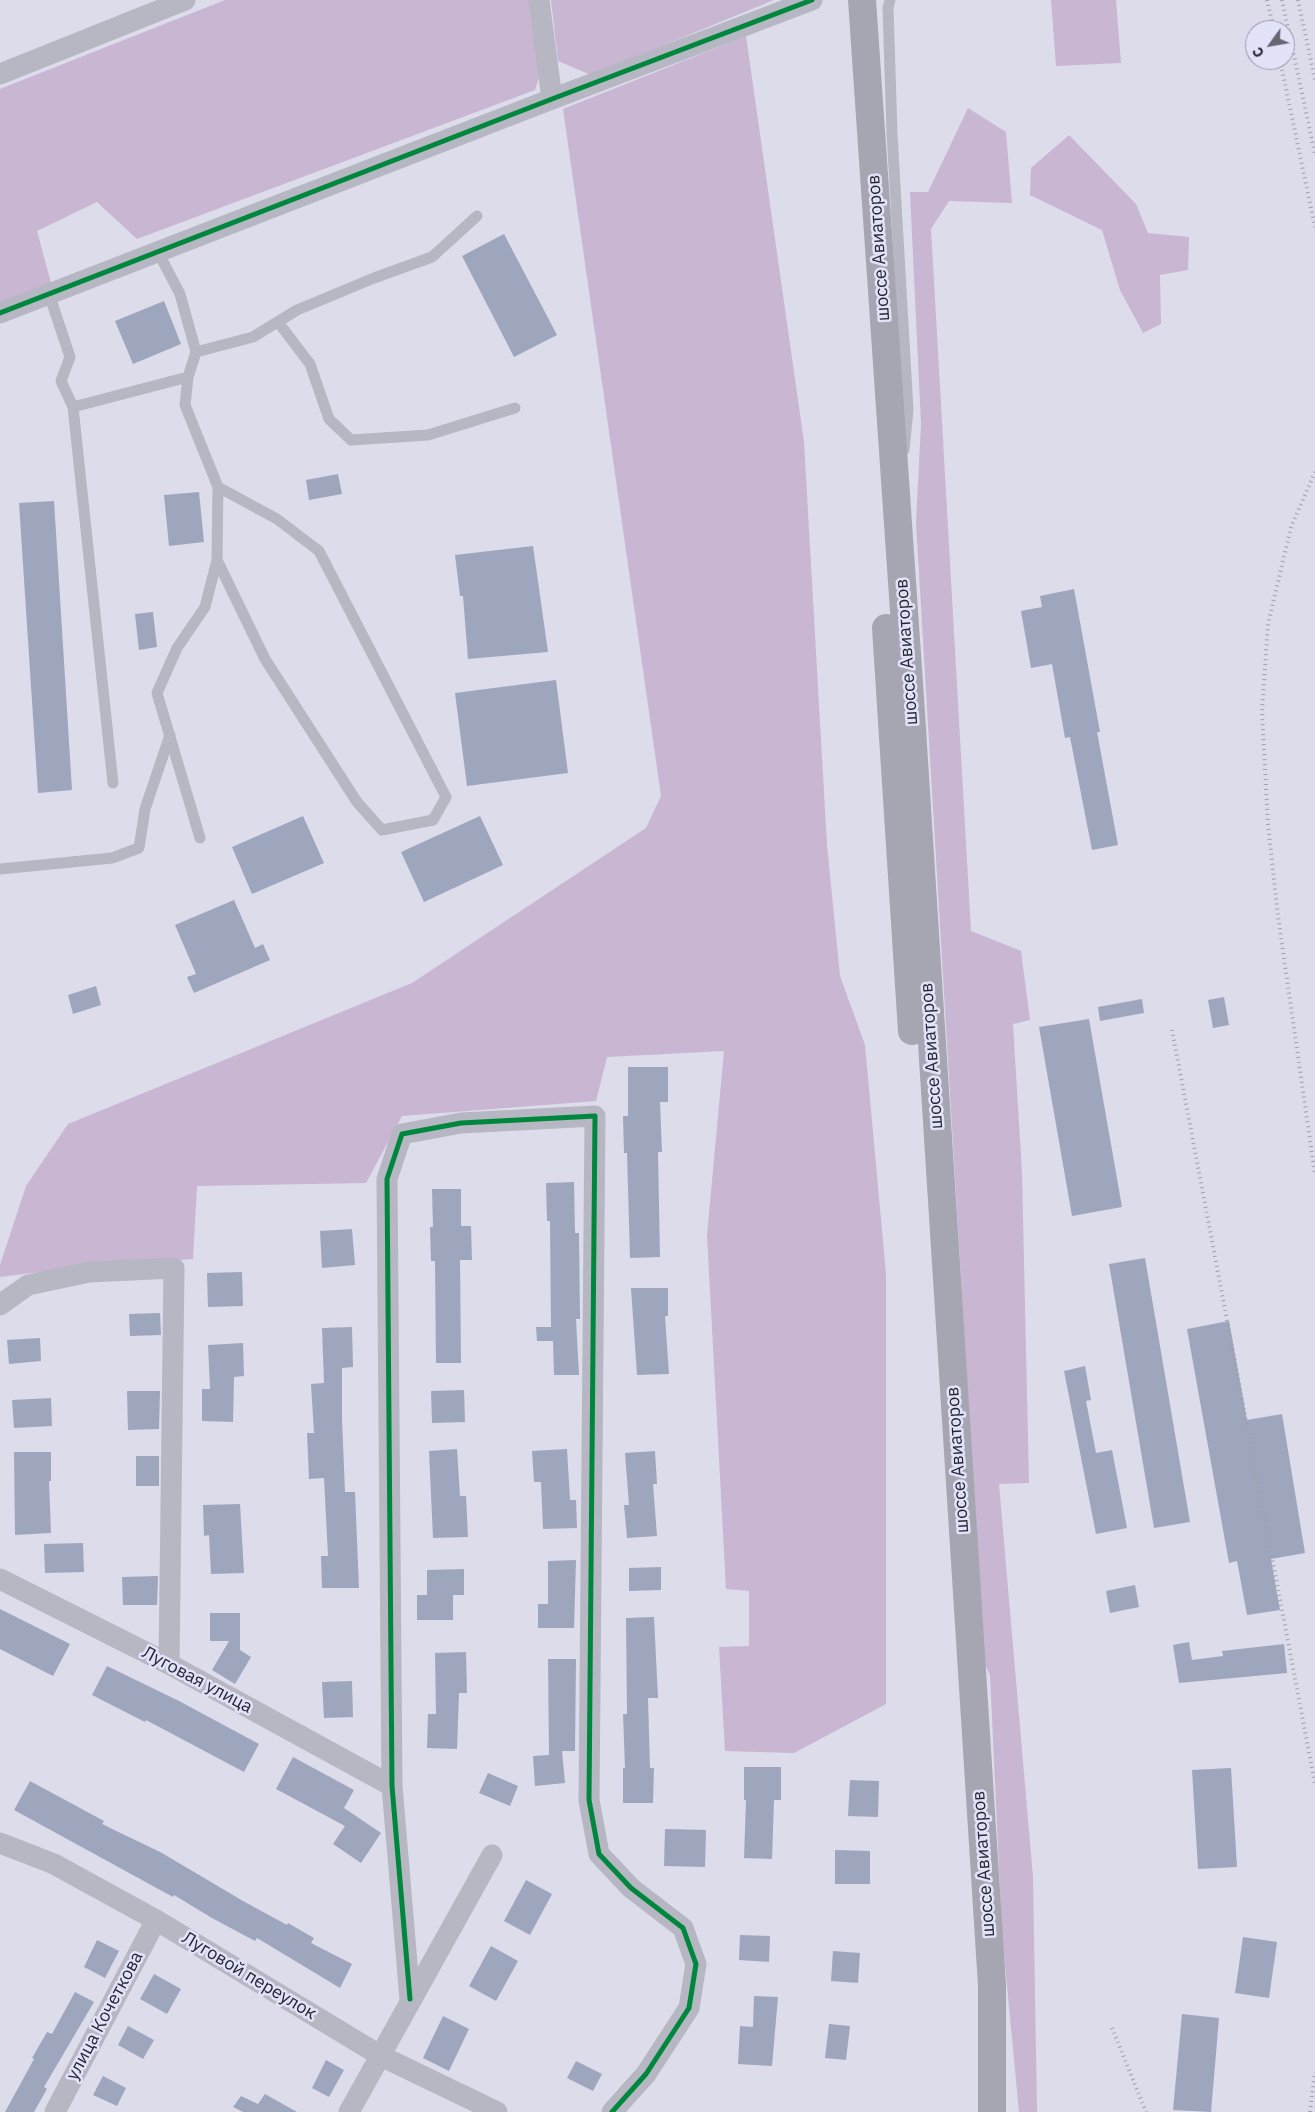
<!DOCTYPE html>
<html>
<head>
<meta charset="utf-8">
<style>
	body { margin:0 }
	#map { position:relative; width:1315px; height:2112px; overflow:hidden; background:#dcdceb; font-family:"IBM Plex Sans",sans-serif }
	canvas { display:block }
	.north { position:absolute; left:1245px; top:20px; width:50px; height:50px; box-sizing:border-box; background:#e2e2f9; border:1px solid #9698aa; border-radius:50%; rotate:238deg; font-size:14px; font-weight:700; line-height:20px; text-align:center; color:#252833 }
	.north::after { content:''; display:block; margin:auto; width:18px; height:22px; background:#656773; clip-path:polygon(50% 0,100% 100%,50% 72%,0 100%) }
</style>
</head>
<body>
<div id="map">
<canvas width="1315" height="2112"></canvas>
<div class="north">С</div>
</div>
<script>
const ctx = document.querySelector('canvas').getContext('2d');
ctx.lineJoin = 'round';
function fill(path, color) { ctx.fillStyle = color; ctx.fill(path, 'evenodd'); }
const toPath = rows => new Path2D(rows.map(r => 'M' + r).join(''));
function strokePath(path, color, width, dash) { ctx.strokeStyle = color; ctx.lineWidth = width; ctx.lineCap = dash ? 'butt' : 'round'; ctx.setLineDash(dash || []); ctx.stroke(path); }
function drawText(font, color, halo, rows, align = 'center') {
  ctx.font = font + ' "IBM Plex Sans",sans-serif'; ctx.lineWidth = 5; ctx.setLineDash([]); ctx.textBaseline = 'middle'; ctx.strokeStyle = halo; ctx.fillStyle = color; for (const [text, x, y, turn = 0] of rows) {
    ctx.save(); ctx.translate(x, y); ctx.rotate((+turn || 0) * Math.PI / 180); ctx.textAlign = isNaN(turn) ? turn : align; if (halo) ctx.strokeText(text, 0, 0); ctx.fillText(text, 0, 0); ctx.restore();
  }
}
fill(toPath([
	[225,0,531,0,541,71,535,90,137,239,97,202,37,231,51,283,0,303,0,89],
	[551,0,774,0,591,75,558,61],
	[1051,0,1116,0,1121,63,1056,66],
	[746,36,804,442,827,845,840,976,865,1045,886,1274,886,1704,794,1753,725,1751,719,1647,749,1646,749,1591,726,1589,707,1235,724,1051,607,1057,596,1101,402,1116,366,1183,197,1186,193,1259,88,1266,0,1277,0,1265,26,1186,68,1124,412,983,646,828,661,796,563,109],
	[968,108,1006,132,1012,203,949,201,931,229,971,931,1021,951,1030,1020,1013,1024,1022,1173,1029,1483,999,1484,1033,1877,1037,2112,1019,2112,1002,1933,990,1675,984,1663,916,523,921,424,910,192,928,192],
	[1069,135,1136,204,1148,233,1189,237,1188,270,1160,275,1161,324,1143,333,1120,290,1102,230,1030,195,1031,168]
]), '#c8b6d3');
fill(toPath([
	[504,234,557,335,514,357,462,256],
	[164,301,181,344,133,364,115,321],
	[338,474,342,494,309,500,306,480],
	[199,492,204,542,169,546,164,495],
	[54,501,72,790,38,793,19,503],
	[533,546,548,652,468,659,463,596,460,596,455,555],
	[1074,589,1100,732,1097,732,1118,845,1092,850,1070,737,1065,738,1052,664,1031,668,1021,611,1042,607,1040,596],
	[153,612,157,647,139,650,135,614],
	[556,680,568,773,467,786,455,693],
	[303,816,324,863,252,894,232,847],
	[480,816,503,865,424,902,401,852],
	[234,900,255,948,263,944,270,960,194,993,187,977,196,974,175,925],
	[96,986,101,1005,73,1014,68,995],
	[1224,997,1229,1025,1213,1028,1208,1000],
	[1142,999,1144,1013,1100,1021,1098,1007],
	[1089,1019,1122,1207,1072,1216,1039,1027],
	[628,1067,668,1067,668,1102,660,1102,662,1152,658,1152,660,1257,630,1258,627,1153,624,1153,623,1116,628,1116],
	[574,1182,575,1233,579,1233,580,1319,576,1319,579,1375,554,1375,553,1341,537,1341,536,1327,551,1327,550,1221,547,1221,546,1183],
	[432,1189,461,1189,461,1226,471,1226,472,1260,460,1260,461,1363,436,1363,435,1261,431,1261,430,1227,433,1227],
	[352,1229,355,1265,322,1268,320,1231],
	[1145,1258,1190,1522,1154,1528,1109,1264],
	[242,1272,243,1306,208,1307,207,1273],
	[631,1288,668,1288,668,1316,665,1316,669,1374,637,1375],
	[160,1313,161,1335,130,1336,129,1314],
	[1229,1321,1247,1420,1282,1414,1305,1553,1271,1559,1280,1610,1247,1615,1237,1561,1229,1563,1187,1329],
	[352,1327,353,1367,342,1368,342,1419,345,1492,355,1492,359,1588,322,1588,321,1556,328,1556,324,1478,309,1479,307,1433,314,1433,311,1384,324,1383,322,1328],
	[40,1338,41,1361,9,1364,7,1340],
	[243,1343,244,1376,234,1377,233,1422,202,1421,202,1389,210,1389,208,1345],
	[1085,1366,1091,1400,1086,1401,1096,1453,1112,1450,1127,1528,1096,1534,1064,1371],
	[464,1390,465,1422,432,1423,431,1391],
	[127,1391,160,1391,159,1429,128,1430],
	[51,1398,52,1426,14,1428,12,1400],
	[457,1449,460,1496,466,1496,468,1537,433,1538,429,1451],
	[567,1449,570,1500,576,1500,577,1528,543,1529,541,1482,534,1482,532,1451],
	[655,1451,657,1484,653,1484,657,1536,627,1538,624,1505,629,1505,625,1453],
	[14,1452,51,1452,51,1481,49,1481,51,1533,15,1535],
	[136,1456,159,1456,159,1486,136,1486],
	[240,1504,244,1573,211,1574,209,1535,204,1536,203,1505],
	[83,1543,84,1572,45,1573,44,1544],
	[576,1560,574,1628,538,1628,538,1604,548,1604,548,1561],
	[661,1567,661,1590,629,1591,629,1568],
	[464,1569,464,1595,453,1595,453,1620,417,1620,417,1595,427,1595,427,1570],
	[158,1576,157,1605,123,1605,122,1577],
	[1135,1585,1139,1607,1110,1613,1106,1591],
	[0,1609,70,1644,53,1676,0,1649],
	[210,1613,240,1613,240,1650,251,1657,235,1684,212,1670,229,1641,210,1641],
	[654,1617,658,1698,648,1698,650,1768,654,1768,653,1803,623,1803,623,1768,625,1768,623,1714,627,1714,626,1618],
	[1189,1642,1192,1660,1223,1656,1222,1651,1284,1644,1287,1673,1179,1683,1173,1645],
	[466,1652,467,1693,459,1693,457,1749,427,1748,428,1714,436,1714,435,1653],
	[548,1659,576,1659,575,1751,562,1751,565,1783,535,1786,533,1756,549,1755],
	[107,1666,179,1701,259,1744,244,1772,146,1720,145,1722,92,1695],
	[352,1681,353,1717,324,1718,322,1682],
	[293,1757,354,1790,344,1808,381,1833,361,1863,333,1844,345,1826,276,1789],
	[744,1767,781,1767,781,1800,774,1800,772,1859,744,1858,746,1800,744,1800],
	[1231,1768,1237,1867,1198,1869,1192,1770],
	[488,1773,518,1786,510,1806,479,1793],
	[850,1780,879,1781,878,1817,848,1816],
	[30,1781,104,1821,102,1824,162,1853,243,1901,287,1925,288,1923,314,1938,311,1943,352,1964,340,1988,257,1938,255,1941,212,1918,174,1895,173,1897,14,1810],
	[665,1829,706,1830,705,1867,664,1866],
	[835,1850,870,1851,870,1884,835,1884],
	[526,1880,552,1894,530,1935,504,1921],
	[740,1935,770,1936,769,1962,739,1960],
	[1243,1937,1277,1942,1269,1998,1235,1993],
	[97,1940,119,1951,105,1978,84,1967],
	[491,1946,518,1961,496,2001,469,1986],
	[833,1951,860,1953,858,1983,831,1981],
	[154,1974,181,1989,167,2014,140,1999],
	[75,1992,94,2002,44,2087,47,2089,34,2112,5,2112,34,2059,32,2058,47,2032,52,2034],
	[754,1996,778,1997,772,2066,738,2064,740,2026,753,2027],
	[1182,2014,1219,2018,1211,2112,1173,2110],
	[443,2016,469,2029,449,2071,423,2058],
	[829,2024,850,2026,846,2060,825,2058],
	[128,2026,154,2040,143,2059,118,2045],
	[326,2060,344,2070,329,2097,312,2088],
	[576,2061,602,2074,593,2091,567,2078],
	[103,2076,126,2088,117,2106,93,2095],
	[265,2094,297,2112,243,2112,233,2107,241,2096,258,2104]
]), '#9ea6be');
strokePath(toPath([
	[890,0,888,8,892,134,908,410,904,450],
	[158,252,180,294,196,352,188,377,185,405,218,487,277,519,319,551,446,797,433,820,382,830,357,802,265,659,217,560,218,487],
	[49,294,70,357,61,381,73,407,113,783],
	[278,322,310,364,329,419,351,440,428,435,515,408],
	[196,352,253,337,297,310,374,278,432,257,477,216],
	[73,407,188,377],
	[200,838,157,693,177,648,205,607,217,560],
	[0,869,112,858,139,848,145,809,170,735]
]), '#b6b7c3', 11);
strokePath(toPath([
	[539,0,552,99],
	[0,74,185,0],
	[0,313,552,99,812,0],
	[0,1305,28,1285,89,1272,174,1268,169,1664],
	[0,1579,169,1664,392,1786],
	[0,1843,54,1864,156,1920,381,2056,497,2112],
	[410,1999,392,1786,387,1179,402,1134,461,1123,595,1116,589,1800,599,1854,631,1888,683,1928,696,1964,689,2008,646,2074,612,2112],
	[55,2112,156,1920],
	[349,2112,492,1855]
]), '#b6b7c3', 21);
strokePath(toPath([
	[862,0,910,698,992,1985,992,2112],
	[886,628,912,1031]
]), '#a5a6b2', 28);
strokePath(toPath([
	[1267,0,1274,30],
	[1282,0,1315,154],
	[1298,0,1315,80],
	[1280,60,1315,227],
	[1315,472,1291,527,1268,624,1262,712,1268,825,1278,916,1315,1175],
	[1172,1030,1315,1784],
	[1112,2028,1146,2112],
	[1310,2112,1315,2072]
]), '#a0a0ab', 4, [1, 4]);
strokePath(toPath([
	[0,313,552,99,812,0],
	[410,1999,392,1786,387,1179,402,1134,461,1123,595,1116,589,1800,599,1854,631,1888,683,1928,696,1964,689,2008,646,2074,612,2112]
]), '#00873e', 5);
drawText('18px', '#252833', '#e2e2f9', [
	["шоссе Авиаторов",879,248,-94],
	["шоссе Авиаторов",907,652,-94],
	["шоссе Авиаторов",932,1056,-94],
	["шоссе Авиаторов",958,1460,-94],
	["Луговая улица",197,1680,28],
	["шоссе Авиаторов",984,1864,-94],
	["Луговой переулок",249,1976,31],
	["улица Кочеткова",105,2016,-62]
]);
</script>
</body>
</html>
